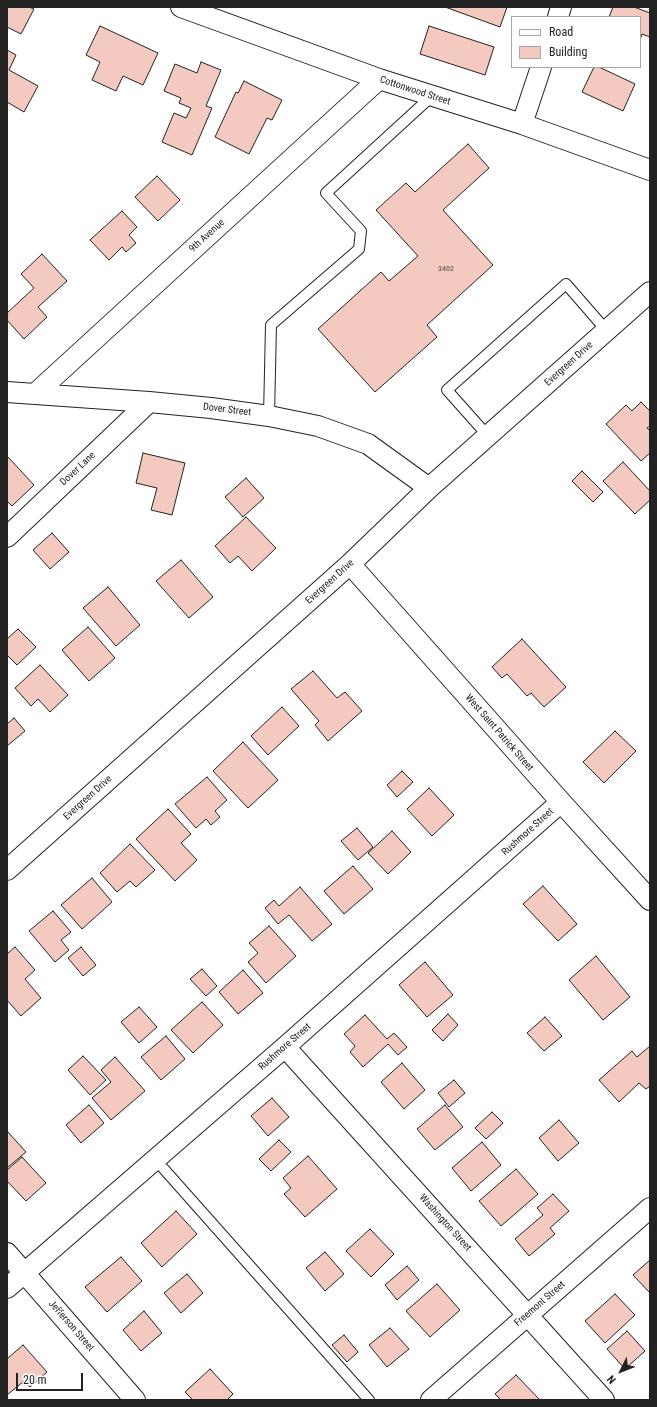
<!DOCTYPE html>
<html>
<head>
<meta charset="utf-8">
<style>
	body { margin:0 }
	#map { position:relative; width:657px; height:1407px; overflow:hidden; background:#fff; font-family:"Roboto Condensed",sans-serif }
	canvas { display:block }
	.frame { position:absolute; inset:0; border:8px solid #222; pointer-events:none }
	.legend { position:absolute; left:511px; top:16px; width:130px; height:52px; box-sizing:border-box; background:#fff; border:1px solid #a7a7a7; margin:0; padding:5px 7px; list-style:none; font-size:12px; color:#222 }
	.legend li { display:flex; align-items:center; gap:8px; height:20px }
	.legend b { width:20px; border:1px solid #a7a7a7 }
	.north { position:absolute; left:601px; top:1351px; width:40px; height:40px; -webkit-text-stroke:3px #fff; paint-order:stroke; rotate:228deg; font-size:11px; font-weight:700; line-height:16px; text-align:center; color:#222 }
	.north::after { content:''; display:block; margin:auto; width:14px; height:18px; background:#222; clip-path:polygon(50% 0,100% 100%,50% 72%,0 100%) }
	.scale { position:absolute; left:16px; top:1373px; width:67px; height:18px; box-sizing:border-box; border:2px solid #222; border-top:0; padding-left:5px; font-size:12px; line-height:14px; white-space:nowrap; color:#222; -webkit-text-stroke:3px #fff; paint-order:stroke }
</style>
</head>
<body>
<div id="map">
<canvas width="657" height="1407"></canvas>
<div class="frame"></div>
<ul class="legend">
<li><b style="height:5px;background:#fff"></b>Road</li>
<li><b style="height:11px;background:#f3c9c0"></b>Building</li>
</ul>
<div class="north">N</div>
<div class="scale">20 m</div>
</div>
<script>
const ctx = document.querySelector('canvas').getContext('2d');
ctx.lineJoin = 'round';
function fill(path, color) { ctx.fillStyle = color; ctx.fill(path, 'evenodd'); }
const toPath = rows => new Path2D(rows.map(r => 'M' + r).join(''));
function strokePath(path, color, width, dash) { ctx.strokeStyle = color; ctx.lineWidth = width; ctx.lineCap = dash ? 'butt' : 'round'; ctx.setLineDash(dash || []); ctx.stroke(path); }
function drawText(font, color, halo, rows, align = 'center') {
  ctx.font = font + ' "Roboto Condensed",sans-serif'; ctx.lineWidth = 3; ctx.setLineDash([]); ctx.textBaseline = 'middle'; ctx.strokeStyle = halo; ctx.fillStyle = color; for (const [text, x, y, turn = 0] of rows) {
    ctx.save(); ctx.translate(x, y); ctx.rotate((+turn || 0) * Math.PI / 180); ctx.textAlign = isNaN(turn) ? turn : align; if (halo) ctx.strokeText(text, 0, 0); ctx.fillText(text, 0, 0); ctx.restore();
  }
}
const building = toPath([
	[7,7,29,7,34,9,21,34,7,27,7,7],
	[445,7,507,7,500,27,445,7],
	[613,7,634,7,650,13,650,37,642,34,640,40,640,17,609,17,613,7],
	[100,26,158,53,143,85,123,76,116,91,92,80,100,62,86,55,100,26],
	[429,26,494,47,485,75,420,54,429,26],
	[7,50,16,55,9,70,38,86,24,112,7,102,7,50],
	[201,62,221,70,206,106,212,108,192,155,162,142,174,113,186,118,191,108,179,103,181,98,164,91,175,64,197,73,201,62],
	[594,67,599,67,635,84,623,111,582,92,594,67],
	[244,81,282,100,272,120,267,118,249,154,215,137,236,92,238,93,244,81],
	[468,144,489,168,443,210,493,265,427,325,437,337,375,392,318,329,381,272,389,281,418,256,376,210,406,183,415,192,468,144],
	[157,176,180,200,158,221,135,197,157,176],
	[122,211,137,227,129,235,136,243,126,252,122,247,109,260,90,240,122,211],
	[42,254,67,281,38,307,47,317,24,339,7,320,7,313,34,288,21,274,42,254],
	[641,402,650,411,650,426,647,428,650,431,650,453,641,461,606,424,626,405,632,411,641,402],
	[143,453,185,463,172,515,151,510,157,488,136,483,143,453],
	[7,456,34,485,12,506,7,501,7,456],
	[623,462,650,491,650,500,635,514,603,481,623,462],
	[582,471,603,492,593,502,572,481,582,471],
	[246,478,264,498,243,517,225,497,246,478],
	[246,517,276,548,252,571,238,556,230,563,215,546,246,517],
	[52,533,69,552,50,569,33,550,52,533],
	[181,560,213,597,189,618,156,581,181,560],
	[108,587,140,625,116,646,83,608,108,587],
	[88,627,115,658,89,681,62,650,88,627],
	[18,629,36,647,17,665,7,655,7,639,18,629],
	[522,639,566,687,544,707,531,693,527,696,507,674,502,678,492,667,522,639],
	[40,665,68,695,50,712,38,699,31,706,15,688,40,665],
	[313,671,337,698,345,692,362,711,328,741,315,725,319,721,291,689,313,671],
	[282,707,299,726,268,755,251,736,282,707],
	[14,718,25,731,7,746,7,724,14,718],
	[615,731,636,751,604,783,583,762,615,731],
	[243,742,278,780,248,808,213,771,243,742],
	[402,771,413,782,397,797,387,785,402,771],
	[207,777,227,800,215,811,220,817,211,825,206,819,196,828,175,804,207,777],
	[429,788,454,815,432,836,407,809,429,788],
	[168,809,191,834,181,843,197,860,175,881,136,839,168,809],
	[357,828,373,847,358,860,341,841,357,828],
	[392,831,411,852,388,874,368,853,392,831],
	[130,844,155,870,136,887,130,881,117,892,100,873,130,844],
	[353,866,373,889,344,914,324,891,353,866],
	[92,878,112,902,82,929,61,905,92,878],
	[543,886,577,924,558,941,523,904,543,886],
	[300,887,332,924,312,941,289,915,278,924,265,908,274,900,279,906,300,887],
	[53,911,71,932,61,940,69,950,55,962,29,931,53,911],
	[269,926,296,956,266,983,248,962,258,953,249,943,269,926],
	[15,947,35,970,25,979,41,998,21,1016,7,1000,7,954,15,947],
	[81,947,96,965,83,976,68,958,81,947],
	[596,956,630,997,603,1020,569,980,596,956],
	[425,962,453,995,427,1017,399,985,425,962],
	[202,969,217,986,206,996,190,979,202,969],
	[243,970,263,993,238,1014,219,992,243,970],
	[202,1002,223,1025,193,1053,171,1030,202,1002],
	[139,1007,157,1027,139,1043,121,1022,139,1007],
	[448,1014,458,1025,443,1041,432,1030,448,1014],
	[365,1015,387,1039,394,1033,407,1047,398,1055,388,1044,363,1067,350,1052,355,1046,344,1034,365,1015],
	[545,1017,562,1036,544,1051,527,1033,545,1017],
	[166,1036,185,1059,161,1080,141,1057,166,1036],
	[650,1046,650,1086,646,1089,639,1083,619,1102,599,1080,632,1051,637,1057,650,1046],
	[83,1056,106,1080,90,1095,68,1070,83,1056],
	[115,1057,145,1091,111,1120,92,1098,111,1082,101,1070,115,1057],
	[402,1063,425,1090,404,1109,381,1082,402,1063],
	[454,1080,465,1093,449,1107,438,1093,454,1080],
	[272,1098,289,1117,268,1136,251,1116,272,1098],
	[89,1105,104,1123,81,1143,66,1125,89,1105],
	[445,1105,463,1127,435,1150,417,1129,445,1105],
	[492,1112,503,1123,486,1139,475,1128,492,1112],
	[559,1120,579,1143,558,1161,539,1138,559,1120],
	[7,1131,26,1152,7,1168,7,1131],
	[279,1140,291,1152,271,1171,259,1159,279,1140],
	[482,1142,501,1165,471,1191,452,1168,482,1142],
	[308,1156,337,1189,305,1217,284,1194,291,1188,283,1178,308,1156],
	[22,1157,46,1183,26,1201,7,1181,7,1170,22,1157],
	[516,1169,538,1194,501,1226,479,1201,516,1169],
	[553,1194,569,1211,550,1228,555,1234,529,1256,515,1239,543,1215,537,1208,553,1194],
	[176,1211,197,1234,162,1267,141,1243,176,1211],
	[370,1229,394,1254,371,1277,346,1251,370,1229],
	[325,1252,344,1274,325,1291,306,1268,325,1252],
	[121,1257,142,1281,107,1312,85,1287,121,1257],
	[650,1260,650,1293,633,1275,650,1260],
	[407,1266,419,1280,397,1300,385,1285,407,1266],
	[187,1274,203,1293,181,1313,164,1293,187,1274],
	[437,1284,460,1310,430,1337,406,1311,437,1284],
	[615,1294,635,1315,605,1343,585,1321,615,1294],
	[144,1311,162,1333,141,1351,123,1330,144,1311],
	[390,1328,409,1349,387,1367,369,1345,390,1328],
	[627,1331,645,1351,625,1369,607,1349,627,1331],
	[344,1335,358,1352,347,1362,332,1345,344,1335],
	[23,1345,47,1372,30,1387,24,1381,7,1395,7,1359,23,1345],
	[210,1369,233,1394,227,1400,193,1400,185,1392,210,1369],
	[516,1375,540,1400,501,1400,495,1394,516,1375]
]);
fill(building, '#f3c9c0');
strokePath(building, '#222', 1);
const service = toPath([
	[269,416,271,325,359,249,361,231,326,193,432,96],
	[488,436,447,390,566,284,607,331],
	[155,1159,369,1400]
]);
const minor = toPath([
	[181,7,379,79,522,124,650,170],
	[558,17,561,7],
	[522,124,541,67],
	[7,392,149,402,211,408,269,416,318,426,368,444,429,488],
	[36,393,379,79],
	[7,537,149,402],
	[350,564,561,802,650,900],
	[7,870,350,564,429,488,650,292],
	[285,1047,604,1400],
	[7,1253,135,1400],
	[7,1288,285,1047,561,802],
	[431,1400,650,1208]
]);
strokePath(service, '#222', 12);
strokePath(minor, '#222', 22);
strokePath(service, '#fff', 10);
strokePath(minor, '#fff', 20);
drawText('8px', '#564c4a', null, [
	["3402",446,269]
]);
drawText('10px', '#222', '#fff', [
	["Cottonwood Street",415,91,18],
	["9th Avenue",207,236,-42],
	["Evergreen Drive",569,364,-42],
	["Dover Street",227,410,7],
	["Dover Lane",78,469,-43],
	["Evergreen Drive",330,582,-42],
	["West Saint Patrick Street",499,733,49],
	["Evergreen Drive",88,798,-42],
	["Rushmore Street",528,832,-42],
	["Rushmore Street",285,1047,-41],
	["Washington Street",445,1223,48],
	["Freemont Street",540,1304,-41],
	["Jefferson Street",71,1326,49]
]);
</script>
</body>
</html>
